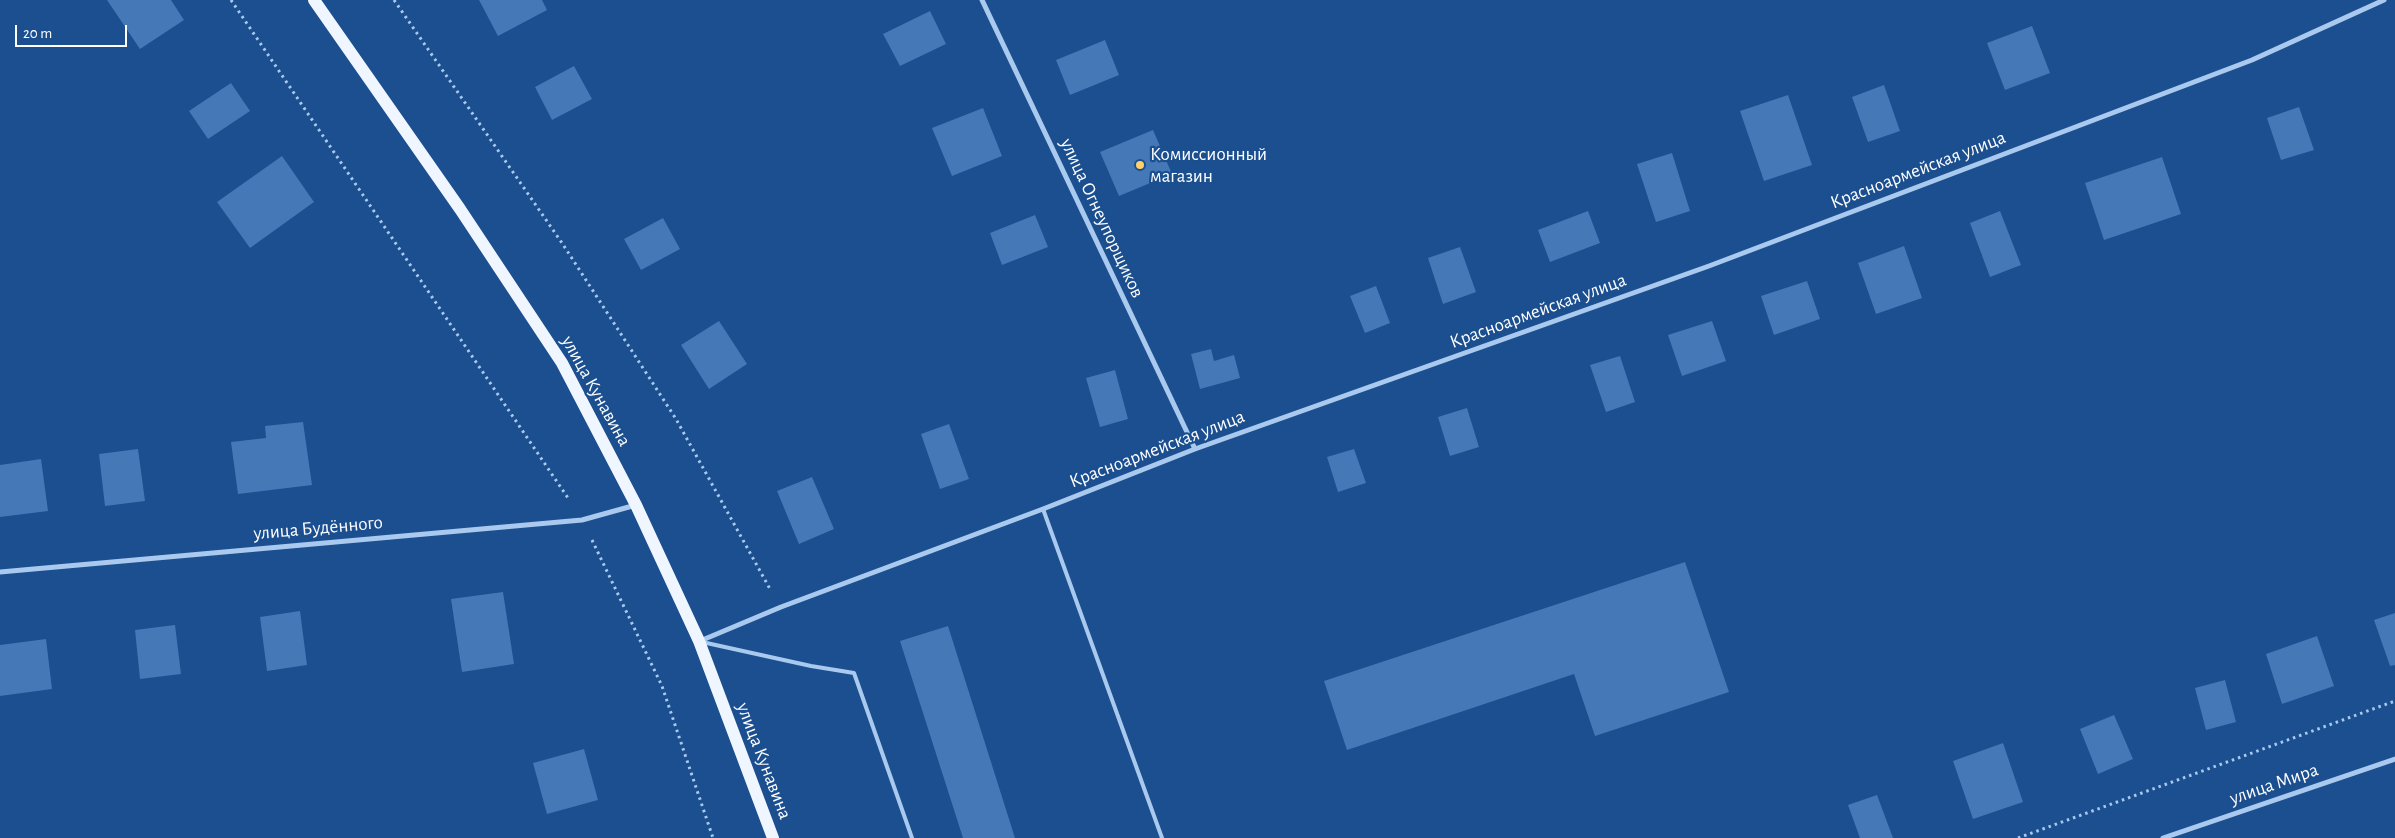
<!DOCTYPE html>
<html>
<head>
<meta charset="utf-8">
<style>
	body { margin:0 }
	#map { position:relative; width:2395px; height:838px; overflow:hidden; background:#1b4f8f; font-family:"Alegreya Sans",sans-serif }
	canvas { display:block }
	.scale { position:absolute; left:15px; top:25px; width:112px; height:22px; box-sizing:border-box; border:2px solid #fff; border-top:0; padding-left:6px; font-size:15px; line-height:18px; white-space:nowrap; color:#fff; -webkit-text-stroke:4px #1b4f8f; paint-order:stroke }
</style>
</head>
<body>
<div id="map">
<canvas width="2395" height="838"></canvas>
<div class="scale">20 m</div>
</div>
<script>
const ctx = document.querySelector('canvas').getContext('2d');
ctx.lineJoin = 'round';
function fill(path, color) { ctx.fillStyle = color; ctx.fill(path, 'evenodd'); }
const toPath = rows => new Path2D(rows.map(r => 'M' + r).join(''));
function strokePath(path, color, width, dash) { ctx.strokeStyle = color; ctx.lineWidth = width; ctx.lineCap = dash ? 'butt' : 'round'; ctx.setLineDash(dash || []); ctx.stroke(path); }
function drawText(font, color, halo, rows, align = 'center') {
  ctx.font = font + ' "Alegreya Sans",sans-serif'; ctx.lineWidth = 4.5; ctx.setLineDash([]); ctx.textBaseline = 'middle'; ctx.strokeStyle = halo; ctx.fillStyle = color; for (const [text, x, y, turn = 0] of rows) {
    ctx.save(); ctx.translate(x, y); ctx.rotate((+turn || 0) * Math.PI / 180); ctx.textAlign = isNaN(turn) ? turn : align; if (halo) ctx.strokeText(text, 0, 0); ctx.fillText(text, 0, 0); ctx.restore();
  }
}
fill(toPath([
	[107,0,171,0,184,20,140,49],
	[479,0,542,0,547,10,498,36],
	[930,11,946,44,900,66,883,34],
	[2032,26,2050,73,2005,90,1987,43],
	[1105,40,1119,75,1070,95,1056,60],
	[574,66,592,99,552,120,535,87],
	[231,83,250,111,208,139,189,111],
	[1884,85,1900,131,1868,142,1852,97],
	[1788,95,1812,165,1764,181,1740,111],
	[2299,107,2314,150,2281,160,2267,118],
	[983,108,1002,156,952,176,932,128],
	[1153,130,1172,174,1119,196,1100,152],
	[1672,153,1690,211,1656,222,1637,164],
	[282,156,314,202,250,248,217,202],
	[2162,157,2181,214,2104,240,2085,183],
	[1588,211,1600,243,1550,262,1538,230],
	[2000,211,2021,265,1990,277,1970,223],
	[1035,215,1048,247,1002,265,990,233],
	[663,218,680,249,641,270,624,239],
	[1904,246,1922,298,1876,314,1858,263],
	[1460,247,1476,292,1443,304,1428,258],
	[1807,281,1820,319,1774,335,1761,296],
	[1376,286,1390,323,1365,333,1350,296],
	[719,321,747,364,709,389,681,345],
	[1712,321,1726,361,1682,376,1668,335],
	[1211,349,1214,361,1234,355,1240,378,1200,389,1191,354],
	[1620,356,1635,402,1606,412,1590,365],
	[1115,370,1128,419,1100,427,1086,378],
	[1467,408,1479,447,1450,456,1438,417],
	[303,422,312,485,238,494,231,442,266,438,265,426],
	[949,424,969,479,940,489,921,434],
	[138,449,145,501,105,506,99,454],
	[1354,449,1366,483,1338,492,1327,457],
	[41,459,48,511,0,517,0,465],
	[812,477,834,529,799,544,777,491],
	[1685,562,1729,692,1595,736,1574,674,1347,750,1324,681],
	[503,592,514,664,462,672,451,599],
	[300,611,307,665,267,671,260,617],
	[2395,613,2395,665,2390,666,2374,620],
	[175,625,181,674,140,679,135,630],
	[948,626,1015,838,963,838,900,641],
	[2317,636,2334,686,2282,704,2266,654],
	[46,639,52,689,0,696,0,645],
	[2225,680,2236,722,2206,730,2195,688],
	[2114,715,2133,759,2098,774,2080,729],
	[2003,743,2023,802,1973,819,1953,761],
	[584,749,598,800,547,814,533,763],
	[1877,795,1893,838,1860,838,1848,805]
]), '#4478b7');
strokePath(toPath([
	[231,0,568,498],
	[394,0,562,243,676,419,770,589],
	[592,540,662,686,713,838],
	[2018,838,2395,701]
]), '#a9c9ee', 3, [2.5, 4]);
strokePath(toPath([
	[1043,509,1162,838],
	[702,642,811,666,854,673,912,838]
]), '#a9c9ee', 4);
strokePath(toPath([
	[982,0,1195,449],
	[0,572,582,520,636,505],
	[700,641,781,607,1043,509,1195,449,1709,266,2252,60,2384,0],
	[2163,838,2395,759]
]), '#a9c9ee', 5);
strokePath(toPath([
	[314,0,460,209,562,363,636,505,699,641,773,838]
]), '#f0f6ff', 12);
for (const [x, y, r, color] of [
	[1140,165,5,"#ffd166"]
]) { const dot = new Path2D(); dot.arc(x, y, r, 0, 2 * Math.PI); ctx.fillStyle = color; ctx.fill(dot); strokePath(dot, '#1b4f8f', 2); }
drawText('19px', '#fff', '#1b4f8f', [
	["Комиссионный",1150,154],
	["магазин",1150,176]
], 'left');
drawText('19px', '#fff', '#1b4f8f', [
	["Красноармейская улица",1918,170,-21],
	["улица Огнеупорщиков",1102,218,65],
	["Красноармейская улица",1538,311,-20],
	["улица Кунавина",596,391,61],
	["Красноармейская улица",1157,449,-21],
	["улица Будённого",318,528,-5],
	["улица Кунавина",764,761,69],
	["улица Мира",2274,784,-19]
]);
</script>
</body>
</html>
